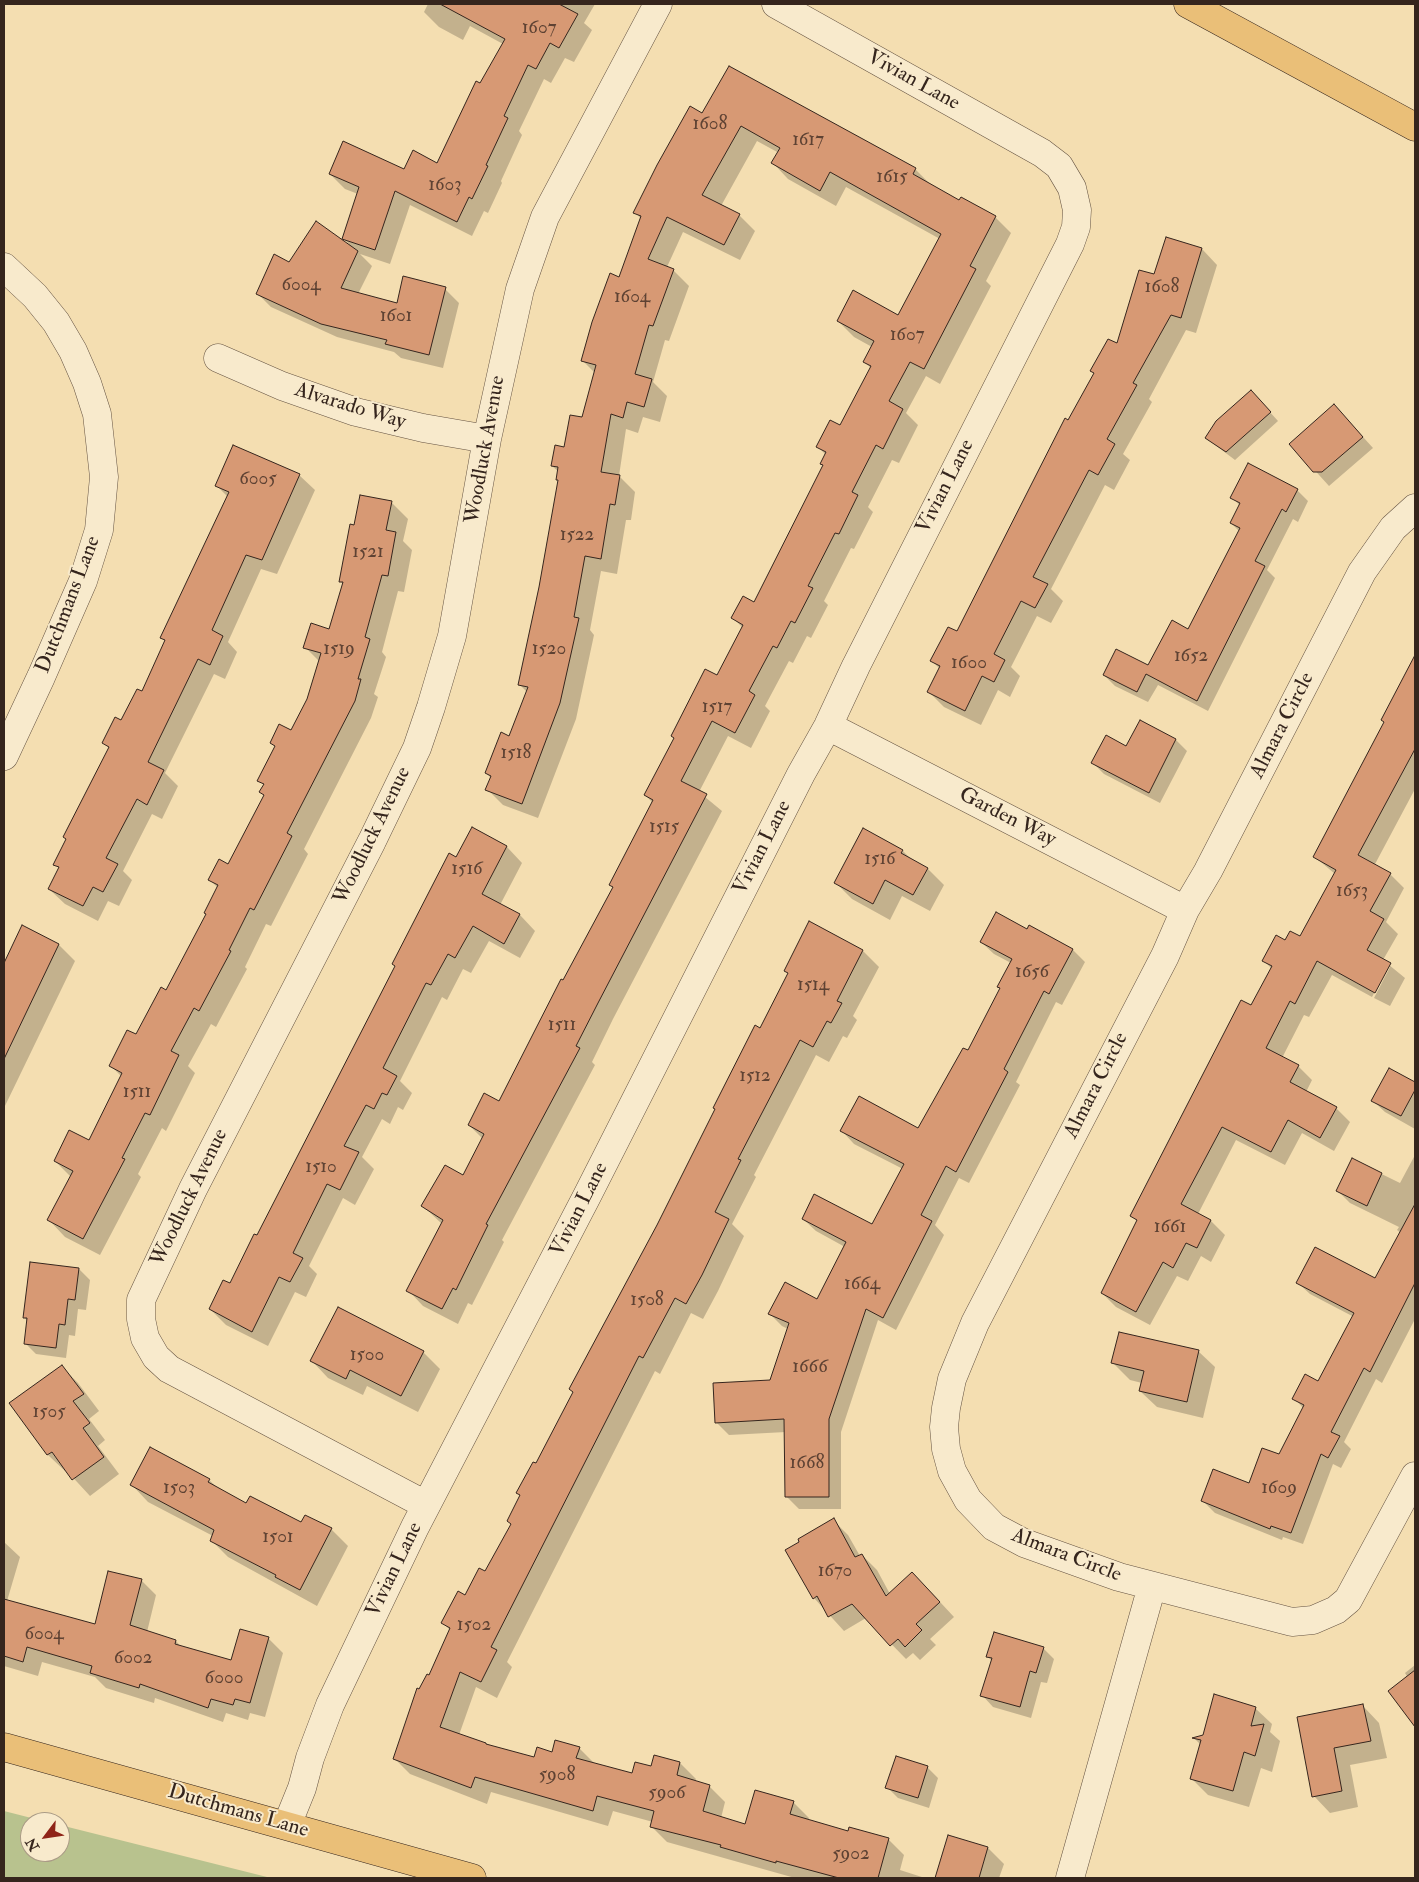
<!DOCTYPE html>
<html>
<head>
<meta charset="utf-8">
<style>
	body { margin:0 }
	#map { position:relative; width:1419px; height:1882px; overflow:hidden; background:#f4deb1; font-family:"IM FELL Double Pica",serif }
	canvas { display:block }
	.frame { position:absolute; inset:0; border:5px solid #35251d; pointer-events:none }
	.north { position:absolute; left:20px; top:1812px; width:50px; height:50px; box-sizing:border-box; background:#f8eacc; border:1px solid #aa9b86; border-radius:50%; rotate:239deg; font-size:14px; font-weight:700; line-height:20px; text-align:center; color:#35251d }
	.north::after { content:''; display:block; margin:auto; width:18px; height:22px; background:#8f2418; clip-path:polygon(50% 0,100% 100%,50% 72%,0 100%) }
</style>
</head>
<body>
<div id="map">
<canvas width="1419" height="1882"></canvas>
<div class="frame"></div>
<div class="north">N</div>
</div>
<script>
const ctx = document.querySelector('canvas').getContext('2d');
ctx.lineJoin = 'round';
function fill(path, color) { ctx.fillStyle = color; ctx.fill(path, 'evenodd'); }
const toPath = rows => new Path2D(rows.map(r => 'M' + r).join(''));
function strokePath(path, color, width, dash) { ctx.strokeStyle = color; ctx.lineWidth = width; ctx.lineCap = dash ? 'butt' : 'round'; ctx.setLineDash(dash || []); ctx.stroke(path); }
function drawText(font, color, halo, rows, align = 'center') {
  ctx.font = font + ' "IM FELL Double Pica",serif'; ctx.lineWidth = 4; ctx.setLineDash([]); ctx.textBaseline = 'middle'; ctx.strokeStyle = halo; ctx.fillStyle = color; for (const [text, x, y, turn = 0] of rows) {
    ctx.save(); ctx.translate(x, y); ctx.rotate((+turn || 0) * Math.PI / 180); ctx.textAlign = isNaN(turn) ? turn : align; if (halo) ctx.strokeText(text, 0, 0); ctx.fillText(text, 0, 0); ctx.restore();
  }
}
fill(toPath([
	[4,1811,47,1822,30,1822,30,1852,60,1852,60,1825,271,1878,4,1878]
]), '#b8c28e');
fill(toPath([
	[428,4,595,4,584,23,592,30,574,62,565,58,551,83,544,79,519,131,522,135,501,181,502,183,488,213,484,211,472,236,410,205,390,264,360,254,372,266,358,294,398,304,445,289,459,303,443,368,401,358,394,352,337,337,271,307,257,293,290,263,349,244,344,239,358,194,345,189,330,174,405,170,438,164,503,44,470,26,463,40,439,27,424,12],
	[702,115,915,169,931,185,960,202,961,199,995,217,1011,233,986,281,991,286,940,384,926,376,906,413,918,425,899,463,892,460,868,507,873,512,854,549,851,548,824,601,828,605,811,638,807,636,793,663,789,661,765,706,770,711,751,748,728,736,699,792,722,811,613,1019,592,1062,595,1065,502,1240,504,1242,472,1305,468,1303,458,1324,423,1306,408,1290,442,1224,423,1206,463,1177,483,1139,469,1125,500,1102,564,982,614,888,610,884,653,803,645,795,717,677,743,628,733,618,754,604,824,466,826,455,818,447,841,426,871,368,864,362,872,347,854,337,838,321,899,316,940,239,846,187,836,206,788,179,773,163,779,153,757,141,721,206,739,215,755,231,740,260,683,232,667,267,673,270,689,286,669,341,665,340,653,382,667,396,660,422,643,417,638,433,626,429,619,476,635,492,631,520,626,520,617,574,601,571,590,630,594,635,576,719,538,818,503,805,487,789,491,778,486,773,510,737,527,692,519,684,541,587,559,481,559,472,552,466,583,418,595,373,582,360,620,278,641,219,635,212],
	[1202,249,1217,265,1196,333,1186,330,1149,399,1152,402,1123,454,1130,460,1114,490,1105,485,1051,589,1063,601,1051,623,1037,616,1011,667,1020,676,1010,697,998,690,981,725,944,707,929,692,940,669,932,661,958,633,1069,421,1117,345,1155,276],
	[1259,400,1278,421,1235,460,1206,438],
	[1345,417,1373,448,1329,486,1291,444],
	[299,475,315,490,277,574,261,569,228,642,237,652,225,679,214,674,165,773,178,786,162,819,152,814,123,871,132,880,119,906,108,901,98,921,65,904,49,889,60,869,55,864,110,749,104,743,143,693,166,642,162,638,228,497,217,486],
	[1297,490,1308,501,1298,522,1293,519,1267,570,1275,578,1208,711,1158,685,1148,702,1115,686,1104,675,1149,666,1189,630,1239,531,1231,523,1240,506,1232,497],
	[391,502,408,519,403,541,412,550,404,592,398,591,382,652,386,657,374,694,378,697,371,718,304,849,308,854,271,926,266,924,245,967,247,969,216,1027,211,1024,188,1066,195,1073,166,1131,162,1128,138,1174,141,1177,100,1255,65,1237,49,1220,71,1177,55,1161,89,1142,122,1077,111,1066,137,1036,166,991,207,914,218,888,210,880,229,866,265,796,261,792,264,785,259,780,276,747,271,743,292,732,308,700,320,662,305,647,330,630,343,584,341,582,355,526],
	[1415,658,1415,789,1374,866,1390,874,1404,888,1386,922,1398,934,1383,960,1405,978,1390,1006,1374,998,1390,967,1388,967,1372,997,1332,975,1309,1017,1304,1015,1282,1058,1298,1066,1312,1080,1306,1092,1336,1108,1350,1122,1334,1151,1302,1133,1285,1165,1236,1140,1198,1214,1211,1221,1225,1235,1211,1262,1201,1256,1188,1281,1177,1276,1150,1325,1116,1307,1102,1293,1138,1222,1132,1216,1272,969,1264,961,1286,941,1301,938,1335,874,1315,857,1385,723,1382,720],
	[1140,722,1176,740,1187,751,1160,803,1104,774,1093,763,1127,748],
	[472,829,507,847,522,863,500,905,520,915,535,931,520,958,489,941,471,973,463,969,447,1000,442,997,400,1081,412,1093,403,1110,398,1107,390,1124,382,1119,362,1157,374,1169,355,1205,343,1198,309,1266,317,1274,306,1297,295,1292,268,1346,226,1325,210,1309,230,1285,257,1237],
	[903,851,913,861,928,869,944,885,930,911,902,896,890,920,852,899,836,883],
	[22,927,59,945,75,961,4,1108,4,965],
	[1028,930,1073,950,1085,962,1062,1005,1056,1002,1016,1082,1020,1085,969,1183,959,1178,935,1225,944,1235,896,1330,878,1320,841,1432,841,1509,799,1509,786,1496,786,1432,729,1435,716,1422,770,1381,788,1329,782,1326,769,1313,818,1301,845,1247,816,1231,803,1219,873,1226,903,1169,854,1144,842,1131,918,1130,968,1052,1001,989,1011,963,994,954,981,942],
	[863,951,879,967,853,1016,857,1020,847,1038,843,1036,829,1062,816,1055,754,1175,756,1177,732,1224,744,1236,718,1291,703,1319,691,1313,660,1374,655,1371,507,1662,512,1667,497,1698,476,1687,459,1735,488,1746,535,1759,579,1748,595,1764,633,1775,651,1768,680,1763,696,1779,695,1782,709,1786,725,1802,721,1818,746,1825,793,1802,809,1818,808,1821,849,1833,888,1839,904,1855,900,1870,925,1878,795,1878,667,1842,651,1826,653,1822,613,1811,608,1826,491,1792,487,1804,410,1774,394,1758,420,1690,430,1676,450,1630,443,1623,486,1573,512,1525,536,1465,789,974,785,971],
	[1390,1070,1415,1084,1415,1129,1385,1112,1373,1101],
	[1415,1155,1415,1319,1382,1383,1376,1379,1344,1442,1351,1449,1341,1468,1333,1464,1303,1544,1283,1537,1282,1540,1215,1513,1203,1501,1250,1484,1280,1455,1304,1409,1294,1398,1319,1382,1354,1317,1310,1294,1298,1283,1375,1280,1401,1233,1397,1230,1399,1227,1350,1203,1338,1191,1353,1160,1400,1183],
	[79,1269,90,1280,86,1310,78,1309,75,1336,69,1335,66,1358,36,1354,25,1343,28,1322,24,1317],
	[1198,1351,1215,1367,1203,1418,1157,1407,1140,1391,1142,1383,1130,1380,1113,1363],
	[423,1352,440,1369,418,1412,367,1386,363,1395,328,1378,312,1361],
	[61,1366,78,1383,99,1411,89,1419,105,1440,98,1446,119,1474,90,1496,66,1470,65,1471,48,1455,11,1404],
	[209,1480,219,1489,247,1505,301,1524,331,1529,348,1546,317,1606,228,1557,211,1540,213,1536,148,1502,132,1485],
	[833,1520,848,1535,860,1556,862,1555,877,1570,890,1594,927,1588,954,1617,930,1639,936,1645,920,1660,913,1653,906,1659,866,1618,844,1631,814,1598],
	[4,1542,20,1557,7,1601,96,1626,141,1580,156,1595,147,1632,176,1641,182,1648,232,1662,268,1638,283,1653,265,1717,250,1713,248,1720,226,1713,223,1722,155,1698,154,1703,106,1688,95,1677,42,1662,38,1676,4,1666],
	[1043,1648,1054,1659,1047,1683,1041,1682,1031,1718,993,1707,982,1695,992,1661,988,1657],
	[1415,1665,1415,1723,1410,1718,1408,1678,1405,1673],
	[1363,1706,1379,1723,1387,1758,1350,1765,1358,1807,1330,1813,1314,1796,1298,1718],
	[1255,1708,1272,1724,1270,1732,1280,1741,1272,1772,1261,1768,1249,1807,1208,1795,1192,1779,1201,1745,1194,1738,1204,1737],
	[927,1767,938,1778,929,1808,898,1798,887,1787],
	[949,1836,988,1848,1004,1864,999,1878,937,1878]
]), '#0003');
const building = toPath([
	[440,4,559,4,578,14,559,48,550,43,536,69,528,65,504,116,508,118,486,165,488,166,472,199,469,197,457,222,395,191,375,250,342,239,359,187,329,174,343,141,404,169,413,150,437,163,476,81,480,83,505,39,440,4],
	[729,66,916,168,913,174,959,200,961,197,996,216,970,266,976,269,924,369,910,362,889,401,903,409,883,449,876,445,852,492,858,495,839,534,835,533,808,586,813,588,795,623,791,621,777,648,773,646,749,691,755,695,735,733,712,721,681,781,707,794,598,1003,576,1046,580,1048,486,1224,488,1225,456,1290,453,1288,442,1309,406,1291,443,1220,421,1206,445,1165,463,1175,484,1134,468,1125,484,1093,499,1101,561,979,563,980,613,887,609,885,653,800,644,795,674,738,671,736,705,669,717,675,743,625,731,618,743,596,754,602,823,465,820,464,826,452,816,447,830,420,840,425,871,366,863,362,874,341,837,321,853,290,898,315,941,234,830,172,820,191,771,163,780,148,741,126,702,195,740,214,724,245,667,217,648,259,674,269,653,326,649,325,635,374,652,379,644,407,627,402,623,418,611,414,601,472,620,475,615,505,610,504,601,559,585,556,574,617,579,618,560,703,522,804,485,790,491,776,485,773,501,732,509,736,528,687,518,685,539,587,558,480,556,480,558,467,551,466,555,445,564,447,570,415,582,417,596,365,581,361,592,322,610,273,619,277,641,216,633,213,657,165,690,106,702,113,729,66],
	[316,221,358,251,341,288,397,303,403,276,446,287,429,355,385,344,387,340,321,324,256,294,274,254,289,262,316,221],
	[1166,237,1202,248,1181,318,1171,315,1133,383,1137,385,1107,439,1115,444,1098,475,1089,470,1033,577,1048,584,1035,608,1021,601,994,654,1005,660,994,682,982,676,965,711,927,692,940,666,930,661,948,627,957,631,1065,418,1068,420,1094,373,1090,371,1108,339,1117,343,1139,270,1154,274,1166,237],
	[1251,390,1271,412,1226,452,1205,438,1216,421,1251,390],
	[1334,404,1363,437,1322,472,1313,472,1289,444,1334,404],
	[233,445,300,474,262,560,246,555,212,630,223,636,210,665,198,659,148,762,164,770,147,805,137,799,106,858,118,864,103,892,93,887,83,906,48,889,59,867,53,865,66,839,63,837,109,747,102,743,115,717,121,720,137,689,142,691,165,640,160,638,229,492,215,486,233,445],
	[1248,463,1298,489,1286,512,1282,509,1255,561,1265,566,1197,701,1146,674,1137,692,1103,675,1116,649,1148,665,1172,620,1188,629,1240,528,1230,523,1240,503,1230,498,1248,463],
	[360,495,392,501,386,530,396,532,388,576,382,575,365,637,370,639,358,679,361,679,355,701,287,833,292,836,254,910,250,908,229,950,231,951,199,1011,194,1008,171,1051,179,1055,150,1115,145,1113,122,1158,125,1159,83,1239,47,1220,73,1171,54,1161,69,1130,89,1140,122,1073,109,1066,127,1030,136,1034,161,987,166,990,206,914,204,913,218,885,208,880,219,859,228,864,264,795,259,792,264,784,257,781,275,746,270,743,279,724,291,730,307,699,321,653,303,648,311,623,329,629,343,582,339,582,350,524,354,525,360,495],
	[1415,655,1415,749,1358,855,1391,873,1370,911,1384,919,1367,950,1391,963,1375,993,1317,961,1295,1004,1290,1001,1266,1048,1299,1065,1290,1082,1337,1107,1320,1138,1288,1120,1271,1152,1222,1127,1181,1204,1211,1220,1197,1248,1186,1243,1173,1268,1163,1262,1136,1312,1101,1293,1137,1220,1130,1216,1241,1000,1251,1005,1272,966,1262,961,1276,935,1285,940,1290,931,1300,936,1336,870,1313,857,1384,722,1381,720,1415,655],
	[1140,720,1176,739,1149,793,1091,763,1106,735,1126,746,1140,720],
	[472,827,507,846,482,894,520,914,504,944,473,926,455,958,448,954,431,985,426,983,383,1068,397,1076,387,1095,382,1093,374,1109,366,1105,344,1146,359,1152,340,1190,327,1184,293,1253,303,1258,290,1282,279,1277,252,1332,209,1309,223,1280,230,1283,254,1234,257,1235,395,966,392,964,449,853,456,857,472,827],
	[863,828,903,850,901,853,928,868,913,895,885,880,873,904,834,883,863,828],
	[996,912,1027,929,1029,925,1073,949,1049,994,1044,991,1004,1069,1008,1072,956,1172,946,1166,921,1215,932,1221,883,1318,866,1309,829,1419,829,1497,785,1497,784,1419,715,1423,713,1383,770,1380,789,1323,768,1314,785,1282,817,1299,846,1242,802,1219,814,1194,872,1224,904,1164,840,1131,859,1096,918,1128,963,1048,968,1050,1000,988,997,987,1012,959,980,942,996,912],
	[809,921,863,950,837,1001,842,1003,831,1023,827,1021,813,1047,800,1040,738,1159,741,1160,715,1212,729,1219,702,1275,686,1304,675,1298,643,1358,639,1356,491,1647,497,1650,481,1682,460,1672,440,1727,486,1743,486,1744,534,1757,537,1747,552,1752,555,1740,580,1747,576,1758,632,1773,635,1762,651,1766,654,1755,680,1762,677,1775,710,1785,703,1811,745,1824,755,1790,794,1801,790,1814,848,1831,849,1827,889,1838,878,1878,839,1878,776,1861,776,1863,720,1847,721,1845,650,1827,654,1811,597,1796,593,1811,475,1777,471,1788,393,1759,417,1688,419,1689,427,1674,429,1675,450,1628,441,1623,458,1591,465,1595,479,1568,485,1571,511,1524,507,1521,520,1495,516,1493,533,1462,536,1463,573,1392,569,1389,657,1225,715,1109,713,1108,755,1025,760,1028,788,973,784,971,809,921],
	[22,925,59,944,4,1059,4,963,22,925],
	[1389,1068,1415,1082,1415,1090,1401,1116,1371,1101,1389,1068],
	[1352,1158,1382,1173,1367,1206,1336,1191,1352,1158],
	[1415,1204,1415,1283,1370,1372,1364,1368,1331,1432,1340,1436,1328,1458,1321,1454,1291,1533,1271,1526,1270,1529,1201,1501,1213,1469,1249,1483,1262,1448,1279,1454,1304,1405,1292,1399,1305,1374,1318,1381,1354,1313,1296,1283,1315,1247,1375,1278,1415,1204],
	[30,1262,79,1268,75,1300,68,1299,65,1325,59,1324,56,1348,24,1344,27,1318,23,1318,30,1262],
	[338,1307,424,1351,401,1396,350,1370,346,1379,310,1361,338,1307],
	[1119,1332,1199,1350,1187,1402,1139,1391,1144,1371,1111,1363,1119,1332],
	[62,1365,84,1394,73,1401,90,1423,83,1428,104,1457,72,1480,52,1452,47,1455,9,1403,62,1365],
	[150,1447,210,1479,208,1482,246,1503,250,1496,301,1522,305,1515,332,1528,300,1590,275,1577,276,1575,210,1541,214,1530,130,1485,150,1447],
	[834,1518,855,1557,862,1554,886,1596,912,1572,940,1602,916,1624,922,1630,905,1647,898,1639,890,1646,852,1604,828,1617,817,1596,813,1599,785,1550,799,1542,798,1539,834,1518],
	[108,1571,142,1579,130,1625,176,1640,175,1644,231,1660,240,1629,269,1637,250,1703,235,1699,233,1705,211,1699,208,1708,140,1684,139,1688,90,1673,92,1666,27,1647,23,1662,4,1656,4,1599,95,1624,108,1571],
	[994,1632,1044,1647,1036,1673,1030,1671,1020,1707,980,1696,992,1658,986,1657,994,1632],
	[1415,1670,1415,1727,1388,1691,1415,1670],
	[1214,1694,1256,1707,1251,1726,1264,1724,1255,1756,1244,1752,1233,1791,1190,1779,1201,1740,1192,1738,1203,1735,1214,1694],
	[1363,1704,1371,1741,1334,1748,1342,1791,1312,1797,1297,1717,1363,1704],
	[896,1756,928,1766,918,1798,885,1788,896,1756],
	[948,1835,988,1847,979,1878,935,1878,948,1835]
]);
fill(building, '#d79974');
strokePath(building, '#35251d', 1);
const minor = toPath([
	[4,267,35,296,56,322,73,351,87,383,97,414,104,477,99,530,83,581,41,677,4,756],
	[218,358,282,386,356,412,423,428,487,439],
	[1415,508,1393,528,1362,572,1208,871,1185,910,1165,956,975,1323,952,1379,946,1408,944,1427,946,1449,952,1471,968,1500,994,1527,1024,1543,1119,1577,1292,1622,1313,1620,1336,1610,1348,1600,1415,1476],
	[828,726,1185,910],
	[426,1505,169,1369,156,1357,145,1338,141,1319,141,1300,193,1189,372,841,417,748,431,707,452,636,487,439,520,289,545,217,658,4],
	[287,1825,302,1788,310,1758,330,1705,415,1527,587,1196,801,774,828,726,856,666,1070,244,1076,227,1077,210,1072,188,1059,166,1042,153,776,4],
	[1070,1878,1152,1586]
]);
const major = toPath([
	[4,1747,472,1878]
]);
const highway = toPath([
	[1188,4,1415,127]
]);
strokePath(minor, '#655342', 29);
strokePath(major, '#35251d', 29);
strokePath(highway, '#35251d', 29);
strokePath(minor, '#f8eacc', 28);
strokePath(major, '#eabf78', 28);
strokePath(highway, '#eabf78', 28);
drawText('19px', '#5e4233', null, [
	["1607",539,29],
	["1608",710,125],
	["1617",808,141],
	["1615",892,178],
	["1603",445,186],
	["6004",301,286],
	["1608",1162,288],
	["1604",632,298],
	["1601",396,317],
	["1607",907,336],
	["6005",258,480],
	["1522",577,536],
	["1521",368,553],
	["1519",339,650],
	["1520",549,650],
	["1652",1191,657],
	["1600",969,664],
	["1517",717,708],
	["1518",516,754],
	["1515",664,828],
	["1516",880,860],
	["1516",467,870],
	["1653",1352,892],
	["1656",1032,973],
	["1514",813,986],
	["1511",562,1026],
	["1512",755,1077],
	["1511",137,1093],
	["1510",321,1168],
	["1661",1170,1228],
	["1664",862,1285],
	["1508",647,1301],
	["1500",367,1356],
	["1666",810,1368],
	["1505",49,1413],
	["1668",807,1464],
	["1503",179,1489],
	["1609",1279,1489],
	["1501",278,1538],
	["1670",835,1572],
	["1502",474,1626],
	["6004",44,1635],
	["6002",133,1659],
	["6000",224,1679],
	["5908",557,1776],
	["5906",667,1794],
	["5902",851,1855]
]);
drawText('21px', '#35251d', '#f8eacc', [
	["Vivian Lane",913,81,29],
	["Alvarado Way",350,407,17],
	["Woodluck Avenue",486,450,-80],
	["Vivian Lane",946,487,-63],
	["Dutchmans Lane",69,605,-69],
	["Almara Circle",1283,726,-63],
	["Garden Way",1007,818,27],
	["Woodluck Avenue",373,836,-64],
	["Vivian Lane",763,848,-63],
	["Almara Circle",1097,1086,-63],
	["Woodluck Avenue",190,1198,-64],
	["Vivian Lane",580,1210,-63],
	["Almara Circle",1066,1556,21],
	["Vivian Lane",395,1570,-64],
	["Dutchmans Lane",238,1812,16]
]);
</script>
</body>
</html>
